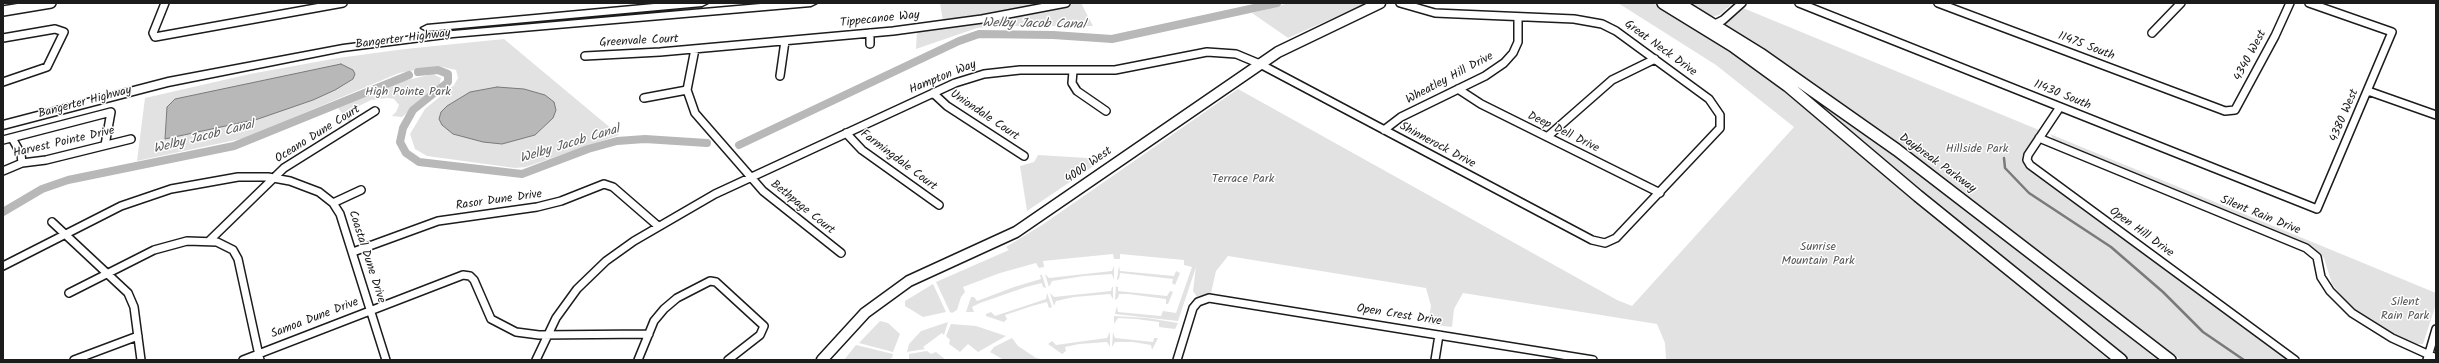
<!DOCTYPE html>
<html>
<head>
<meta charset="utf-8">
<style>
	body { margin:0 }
	#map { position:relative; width:2439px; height:363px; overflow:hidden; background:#fff; font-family:Kalam,sans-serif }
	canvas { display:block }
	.frame { position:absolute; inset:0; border:4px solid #1c1c1c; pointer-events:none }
</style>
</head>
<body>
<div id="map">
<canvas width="2439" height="363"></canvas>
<div class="frame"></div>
</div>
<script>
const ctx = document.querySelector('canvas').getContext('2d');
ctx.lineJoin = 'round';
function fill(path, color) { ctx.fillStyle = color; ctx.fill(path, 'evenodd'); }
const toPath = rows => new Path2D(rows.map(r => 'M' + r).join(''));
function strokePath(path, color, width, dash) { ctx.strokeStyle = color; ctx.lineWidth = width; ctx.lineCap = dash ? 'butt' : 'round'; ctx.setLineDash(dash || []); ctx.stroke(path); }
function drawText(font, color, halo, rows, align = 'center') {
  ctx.font = font + ' Kalam,sans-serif'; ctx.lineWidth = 3; ctx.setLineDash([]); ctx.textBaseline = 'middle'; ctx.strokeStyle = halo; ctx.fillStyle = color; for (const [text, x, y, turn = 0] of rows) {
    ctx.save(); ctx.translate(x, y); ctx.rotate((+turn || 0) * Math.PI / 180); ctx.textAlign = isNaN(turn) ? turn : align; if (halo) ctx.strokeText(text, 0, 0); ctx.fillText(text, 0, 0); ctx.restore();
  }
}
fill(toPath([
	[940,3,1053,3,943,22],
	[1077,3,1081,3,1093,26,998,26,977,28,916,49,917,30,1012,17],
	[1289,3,1367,3,1288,38,1252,13],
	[1618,3,1653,3,1754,67,2109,360,1666,360,1665,343,1657,324,1463,293,1454,309,1452,327,1428,324,1431,306,1426,288,1228,256,1216,271,1211,293,1197,297,1193,291,1196,267,1178,321,1115,314,1117,306,1118,312,1161,316,1163,311,1176,313,1192,267,1184,265,1184,260,1120,254,1120,259,1114,259,1113,254,1043,261,1044,267,1039,268,1036,263,1000,273,963,287,965,292,961,297,957,310,952,313,950,312,936,282,1009,250,1006,247,1042,225,1238,89,1617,300,1632,306,1794,127,1716,65],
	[1687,3,1730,3,1732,4,1719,15,1714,16,1707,15],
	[1743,8,2039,130,2022,157,2027,168,2289,360,2181,360,1950,182,1832,97,1725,25],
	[504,39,619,135,526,167,515,168,427,156,415,149,410,134,425,109,454,85,458,78,456,70,438,66,399,73,245,138,137,161,145,98,250,74,338,58,405,49],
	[433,74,441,78,439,86,402,117,392,116,396,112,399,105,394,99,388,98,371,100,357,107,351,115,351,125,338,108,403,81],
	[1821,103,1907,162,2158,360,2127,360,1910,185,1818,104],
	[2050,134,2436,293,2436,304,2423,344,2414,344,2387,332,2351,307,2332,284,2324,258,2311,247,2055,141],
	[1038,155,1104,159,1027,211,1020,166,1034,162],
	[1114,266,1114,280,1112,274,1084,276,1052,281,1049,287,1045,274,1049,278,1112,271],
	[1119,266,1120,271,1174,276,1176,271,1180,273,1175,285,1172,283,1173,279,1120,273,1119,279,1117,280],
	[1040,275,1042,275,1046,288,1043,287,1042,283,1026,287,980,303,972,307,974,312,966,312,971,297,974,297,977,301,1014,287,1041,279],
	[933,284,946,312,923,317,905,306,905,301],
	[1116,286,1118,287,1118,291,1167,296,1170,291,1173,292,1168,304,1166,304,1166,299,1128,294,1119,294,1118,298,1115,300],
	[1112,287,1113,287,1113,299,1110,294,1074,297,1056,301,1054,306,1050,293,1054,297,1111,291],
	[1047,293,1052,307,1049,308,1047,302,1032,306,1005,315,1007,319,1004,322,986,316,986,314,991,312,995,316,1046,299],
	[1114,316,1147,318,1178,323,1175,329,1159,327,1159,322,1136,319,1118,318,1114,324],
	[880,321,888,323,900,334,893,352,859,343],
	[948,322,944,335,942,333,923,347,925,349,907,352,909,344,921,331],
	[951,324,976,326,1006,336,978,352,968,344,960,352,949,344,950,340,946,336],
	[1110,332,1110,347,1107,342,1079,344,1065,347,1066,351,1062,354,1048,344,1052,341,1056,345,1107,338],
	[1113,332,1115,338,1153,342,1154,338,1158,338,1152,350,1151,345,1133,342,1115,342,1112,347],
	[1012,338,1018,346,1036,358,1047,360,1004,360,990,352,994,347],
	[856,345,893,354,892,358,887,360,844,360],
	[927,351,931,354,936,352,946,360,909,360,909,354]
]), '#e2e2e2');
const water = toPath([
	[341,64,353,70,355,74,353,79,335,90,313,100,258,119,165,139,167,107,175,99,341,64],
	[497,87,524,89,545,95,554,102,556,110,553,118,535,135,502,144,483,142,453,134,442,125,439,119,441,112,447,106,470,92,497,87]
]);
fill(water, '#b8b8b8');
strokePath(water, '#7a7a7a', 1);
strokePath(toPath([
	[2004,158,2005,168,2029,193,2111,247,2163,292,2203,332,2244,360]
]), '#7a7a7a', 2.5);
strokePath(toPath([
	[418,72,438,70,448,74,448,82,413,110,403,128,400,142,406,153,419,162,522,174,588,149,617,141,645,139,707,143],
	[739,145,959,41,979,34,1053,35,1112,39,1277,3],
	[3,212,42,189,68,180,234,146,409,75]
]), '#b8b8b8', 8);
const minor = toPath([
	[165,3,153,33,155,37,343,3],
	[1799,3,2317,209,2392,32,2309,3],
	[1938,3,2225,111,2235,110,2275,36,2290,3],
	[1711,26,1723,20,1742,3],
	[870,33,870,44],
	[2152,33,2181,3],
	[3,38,55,29,64,32,47,67,3,82],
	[695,49,687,90,695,113,763,191,841,253],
	[585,56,660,52,893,31,982,19,1066,3],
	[1073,71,1072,83,1077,91,1106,111],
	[780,76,785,41],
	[1458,89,1481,104,1660,193],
	[2368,91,2436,115],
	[933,93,947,106,1024,156],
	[644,98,687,90],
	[2060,107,2028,155,2027,160,2030,165,2295,360],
	[1384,130,1401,117,1485,76,1504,63,1513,53,1518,42,1518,17],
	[846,133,862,150,939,205],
	[1547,137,1612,80,1655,59],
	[12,138,21,154,22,163],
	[2039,138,2306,248,2317,257,2321,277,2330,291,2352,313,2392,338,2436,358],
	[3,140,111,112,105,145],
	[3,171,22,163,46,160,131,139],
	[333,203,361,190],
	[52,222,128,293,134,307,141,360],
	[210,240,284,168,375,111],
	[353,252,438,221,537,207,561,201,604,184,613,187,658,226],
	[3,266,121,206,171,189,238,177,268,177,290,181,319,192,333,203,340,214,386,360],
	[69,293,154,250,187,241,217,242,233,250,238,259,260,360],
	[74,360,138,336],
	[243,360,463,275,470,276,474,280,491,319,516,332,539,335,649,334],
	[536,360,556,318,577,289,606,261,634,241,715,194,955,83,984,74,1020,70,1115,70,1207,52,1236,54,1260,64,1592,240,1605,243,1616,238,1720,128,1720,115,1709,99,1616,31,1602,24,1574,19,1435,13,1400,3],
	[638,360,654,321,664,309,677,298,710,281,716,282,764,326,760,335,728,360],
	[1177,360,1193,308,1198,302,1209,298,1593,360],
	[1435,360,1439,335],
	[2427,360,2436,329]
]);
const tertiary = toPath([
	[3,11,51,3]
]);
const secondary = toPath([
	[822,360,865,313,909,281,1016,232,1278,52,1380,3]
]);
const primary = toPath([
	[1663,3,1733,46,1788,86,1918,196,2121,360],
	[1678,3,1762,55,1897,150,2170,360]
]);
const motorway = toPath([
	[665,3,708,3,702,6,427,31,421,28,427,25,665,3],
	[772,3,817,3,811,6,453,37,343,51,168,86,3,129,3,121,168,78,343,45,453,31,772,3]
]);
strokePath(minor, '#1c1c1c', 10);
strokePath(tertiary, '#1c1c1c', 12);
strokePath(secondary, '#1c1c1c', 13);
strokePath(primary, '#1c1c1c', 14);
strokePath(motorway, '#1c1c1c', 3);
strokePath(minor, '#fff', 7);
strokePath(tertiary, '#fff', 9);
strokePath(secondary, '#fff', 10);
strokePath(primary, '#fff', 11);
fill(motorway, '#fff');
drawText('12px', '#1c1c1c', '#fff', [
	["Tippecanoe Way",880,20,-6],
	["Bangerter Highway",403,40,-7],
	["Greenvale Court",639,42,-3],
	["11475 South",2086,47,21],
	["Great Neck Drive",1660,49,36],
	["4340 West",2251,56,-62],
	["Hampton Way",943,78,-22],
	["Wheatley Hill Drive",1450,79,-28],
	["11430 South",2062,96,22],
	["Bangerter Highway",85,103,-15],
	["Uniondale Court",984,116,34],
	["4380 West",2345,116,-67],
	["Deep Dell Drive",1563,133,26],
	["Oceano Dune Court",318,135,-32],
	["Harvest Pointe Drive",64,143,-13],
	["Shinnerock Drive",1437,146,28],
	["Farmingdale Court",898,161,37],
	["Daybreak Parkway",1937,164,36],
	["4000 West",1089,166,-35],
	["Rasor Dune Drive",499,201,-8],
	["Bethpage Court",802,208,39],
	["Silent Rain Drive",2260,216,22],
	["Open Hill Drive",2141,233,36],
	["Coastal Dune Drive",366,257,72],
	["Open Crest Drive",1399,316,9],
	["Samoa Dune Drive",315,319,-21]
]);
drawText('12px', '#575757', '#fff', [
	["High Pointe Park",408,93],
	["Hillside Park",1977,150],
	["Terrace Park",1243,180],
	["Sunrise",1818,248],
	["Mountain Park",1818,262],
	["Silent",2405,303],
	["Rain Park",2405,317]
]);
drawText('italic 13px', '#5a5a5a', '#fff', [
	["Welby Jacob Canal",1034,25,1],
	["Welby Jacob Canal",204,138,-14],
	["Welby Jacob Canal",570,145,-17]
]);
</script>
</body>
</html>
